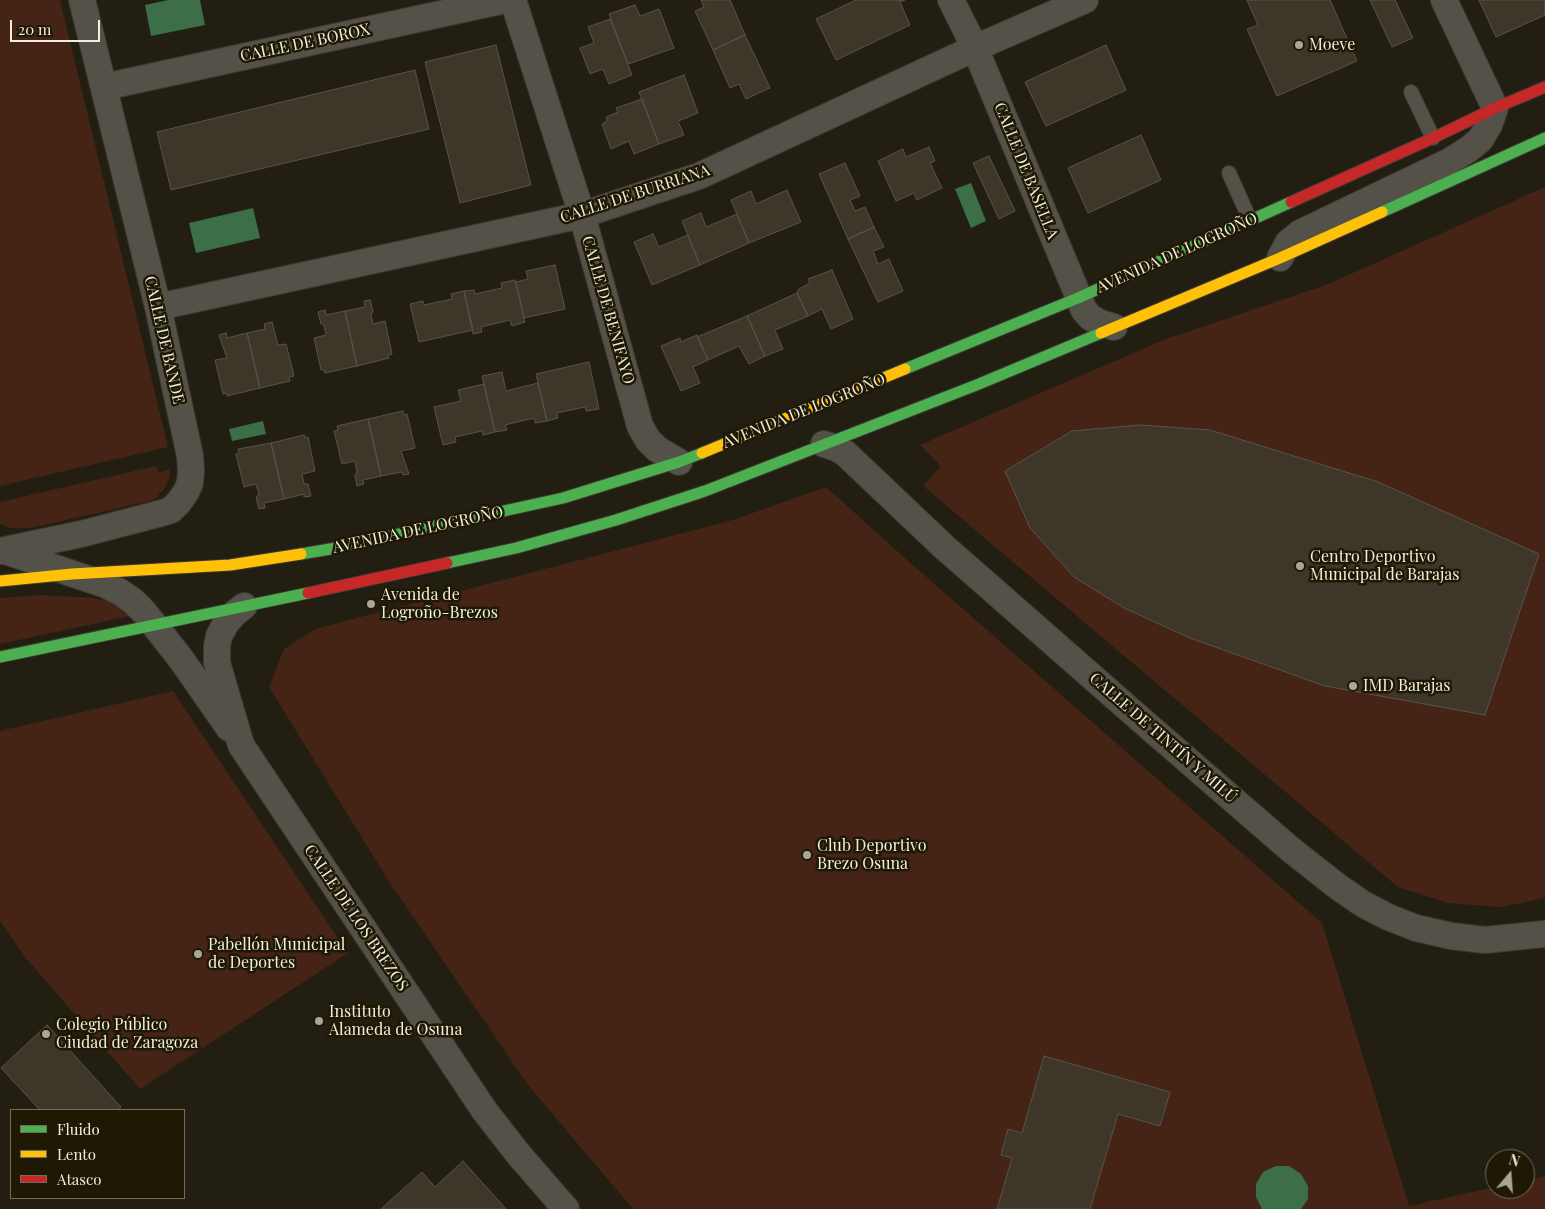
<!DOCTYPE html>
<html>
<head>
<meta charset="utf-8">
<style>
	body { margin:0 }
	#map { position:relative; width:1545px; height:1209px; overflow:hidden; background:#221f12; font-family:"Playfair Display",serif }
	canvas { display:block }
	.legend { position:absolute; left:10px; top:1109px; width:175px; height:90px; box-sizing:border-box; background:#1f1904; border:1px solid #736e5c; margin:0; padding:6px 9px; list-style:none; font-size:15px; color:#f1eee0 }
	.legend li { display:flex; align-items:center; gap:10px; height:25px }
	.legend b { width:25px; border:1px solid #736e5c }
	.north { position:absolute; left:1485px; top:1149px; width:50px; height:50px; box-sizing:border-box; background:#1f1904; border:1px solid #736e5c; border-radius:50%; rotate:18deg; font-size:14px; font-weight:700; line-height:20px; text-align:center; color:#f1eee0 }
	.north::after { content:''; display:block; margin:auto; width:18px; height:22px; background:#a9a698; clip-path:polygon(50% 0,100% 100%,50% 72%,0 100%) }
	.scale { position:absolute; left:10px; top:20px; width:90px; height:22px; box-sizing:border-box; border:2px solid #f1eee0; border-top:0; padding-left:6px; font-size:15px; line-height:18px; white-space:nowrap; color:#f1eee0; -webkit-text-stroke:4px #1f1904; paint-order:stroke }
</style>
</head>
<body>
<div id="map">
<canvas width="1545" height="1209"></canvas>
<ul class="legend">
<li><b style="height:6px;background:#4caf50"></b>Fluido</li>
<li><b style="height:6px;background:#ffc107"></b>Lento</li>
<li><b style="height:6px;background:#c62828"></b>Atasco</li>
</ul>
<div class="north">N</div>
<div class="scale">20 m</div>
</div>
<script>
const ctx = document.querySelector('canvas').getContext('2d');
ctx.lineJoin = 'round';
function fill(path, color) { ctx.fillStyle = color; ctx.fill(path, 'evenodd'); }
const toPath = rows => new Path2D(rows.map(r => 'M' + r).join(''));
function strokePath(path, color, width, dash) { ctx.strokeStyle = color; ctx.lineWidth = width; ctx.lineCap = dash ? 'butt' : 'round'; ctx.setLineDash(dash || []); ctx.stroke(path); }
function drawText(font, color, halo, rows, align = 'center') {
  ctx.font = font + ' "Playfair Display",serif'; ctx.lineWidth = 5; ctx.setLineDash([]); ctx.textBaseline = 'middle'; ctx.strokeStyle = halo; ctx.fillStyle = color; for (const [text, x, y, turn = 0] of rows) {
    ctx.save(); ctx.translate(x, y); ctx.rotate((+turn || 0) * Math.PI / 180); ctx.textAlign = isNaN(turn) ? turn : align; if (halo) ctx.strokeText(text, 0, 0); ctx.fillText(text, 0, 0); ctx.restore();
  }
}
fill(toPath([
	[0,0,60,0,168,447,0,486],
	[1545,187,1545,898,1501,907,1448,903,1398,887,923,486,941,466,920,445,1166,339,1326,285],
	[156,466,159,473,170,469,169,478,165,488,154,500,31,528,11,528,0,524,0,502],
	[826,487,906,559,1322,923,1409,1206,1495,1187,1495,1189,1525,1189,1525,1181,1545,1176,1545,1209,633,1209,528,1085,388,880,269,687,284,649,315,629,733,520],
	[40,595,93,598,107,601,121,608,130,616,0,644,0,598],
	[173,691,348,953,140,1089,25,957,0,921,0,731]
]), '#452415');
fill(toPath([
	[168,0,200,0,205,25,151,36,145,5],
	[971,183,986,221,971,228,955,189],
	[253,208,260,238,196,253,189,223],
	[263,421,266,434,232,441,229,429],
	[1276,1166,1289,1166,1301,1174,1308,1186,1308,1199,1301,1209,1262,1209,1256,1197,1256,1184,1263,1172]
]), '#3c6e47');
const building = toPath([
	[701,0,730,0,745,35,713,50,695,11,704,7,701,0],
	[856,0,905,0,900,2,910,25,836,60,816,19,856,0],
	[1247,0,1330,0,1357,61,1277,96,1247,29,1258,25,1247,0],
	[1370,0,1395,0,1413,38,1392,47,1370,0],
	[1479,0,1545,0,1545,15,1496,37,1479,0],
	[635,5,640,16,659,9,674,48,628,64,609,14,635,5],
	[610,19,632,75,609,84,603,69,590,74,580,48,594,43,588,27,610,19],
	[745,35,770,88,746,99,739,84,730,88,713,50,745,35],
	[496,45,531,185,460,203,425,62,496,45],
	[1106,45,1126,90,1046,126,1025,82,1106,45],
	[415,70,429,129,171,190,157,132,415,70],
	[684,75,698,113,678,121,684,135,659,144,639,92,684,75],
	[642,99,659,144,634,154,629,141,611,149,602,124,607,121,606,117,618,112,616,108,642,99],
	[1141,135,1161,180,1088,213,1068,168,1141,135],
	[929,147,935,161,930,163,942,188,917,200,914,193,896,201,878,161,903,149,906,157,929,147],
	[989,156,1015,211,999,219,973,163,989,156],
	[845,163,860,196,850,200,855,211,865,207,874,227,848,239,819,174,845,163],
	[787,190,801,222,749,243,731,200,751,191,756,204,787,190],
	[701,213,706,227,737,214,749,243,700,265,682,221,701,213],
	[874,227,884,247,873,251,878,264,889,259,903,291,878,302,848,239,874,227],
	[653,234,659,247,688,235,700,265,652,285,634,242,653,234],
	[555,265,565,309,524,318,516,282,528,279,526,271,555,265],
	[832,270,853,319,831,329,822,309,808,316,797,293,799,289,810,283,808,279,832,270],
	[515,280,525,322,512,326,510,320,481,327,482,332,473,334,464,291,474,290,475,294,502,288,501,283,515,280],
	[464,291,473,330,419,342,410,304,423,301,424,305,452,299,451,294,464,291],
	[797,293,808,316,775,330,783,349,765,356,747,316,797,293],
	[370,300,373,311,371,315,373,324,385,321,392,354,388,355,389,358,357,366,345,311,365,307,364,301,370,300],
	[325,310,326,315,345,311,357,366,325,373,324,370,321,370,314,338,326,335,324,325,321,324,318,312,325,310],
	[747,316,765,356,749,364,739,346,708,360,697,337,747,316],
	[272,322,278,345,286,344,294,376,289,377,290,381,260,388,247,333,265,329,264,324,272,322],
	[226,333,227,338,247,333,260,388,227,396,227,393,223,394,215,360,227,358,219,335,226,333],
	[697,335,708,360,693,367,700,383,681,391,661,346,680,338,681,342,697,335],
	[589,362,599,409,586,411,585,407,557,413,558,418,547,421,536,374,589,362],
	[502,372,506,391,538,383,547,421,535,423,534,418,505,425,507,430,495,432,482,376,502,372],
	[484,384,495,432,483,435,482,431,455,437,456,442,443,445,434,407,461,401,458,390,484,384],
	[403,411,404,415,407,414,415,448,401,451,409,474,403,475,402,472,381,476,368,419,403,411],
	[368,419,381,476,363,480,364,484,357,486,355,475,357,472,355,461,342,464,334,431,338,430,337,426,368,419],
	[1140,425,1210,430,1378,482,1539,554,1485,715,1325,686,1190,638,1124,608,1074,577,1030,528,1005,471,1072,431,1140,425],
	[304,435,305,438,308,437,315,471,302,474,304,484,308,484,311,496,304,497,304,494,284,499,271,443,304,435],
	[271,443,284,499,264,503,265,508,259,509,256,497,259,494,256,484,244,487,236,454,239,453,238,449,271,443],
	[47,1025,121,1107,118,1110,40,1110,1,1068,47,1025],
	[1044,1056,1170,1092,1160,1126,1118,1114,1090,1209,997,1209,1012,1158,1001,1155,1008,1129,1022,1133,1044,1056],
	[463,1161,506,1209,381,1209,422,1172,435,1187,463,1161]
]);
fill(building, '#3e3729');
strokePath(building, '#58534a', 1);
const lane = toPath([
	[1411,92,1433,138],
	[1229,173,1250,220]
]);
const street = toPath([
	[513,0,582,215,640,426,648,440,657,449,679,462],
	[951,0,975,48,1084,310,1090,317,1100,323,1114,327],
	[104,87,505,0],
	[1280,258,1288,243,1300,233,1450,161,1469,149,1480,140,1489,125,1495,108,1444,0],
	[158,307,582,215,699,176,975,48,1085,0],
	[824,444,836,448,845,453,943,546,1147,725,1290,849,1337,886,1363,904,1388,917,1416,928,1451,936,1485,940,1545,934],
	[0,551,81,534,162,513,171,510,179,502,186,492,190,483,191,470,190,456,158,307,82,0],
	[5,551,106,585,120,592,133,601,144,612,181,659,229,728],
	[244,606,235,613,226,623,219,636,217,646,217,663,241,745,484,1110,519,1155,566,1209]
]);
const fast = toPath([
	[1382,212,1545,138],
	[905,369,1078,298,1291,202],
	[301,554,330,549,563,498,679,462,702,453],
	[447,563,516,548,616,520,705,491,979,384,1101,333],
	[0,657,308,593]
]);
const slow = toPath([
	[1101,333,1280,258,1382,212],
	[702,453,905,369],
	[0,581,72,574,230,565,301,554]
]);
const jam = toPath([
	[1291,202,1433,138,1495,108,1545,87],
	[308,593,447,563]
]);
strokePath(lane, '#3d3a31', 16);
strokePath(street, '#3d3a31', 28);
strokePath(fast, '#3d3a31', 13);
strokePath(slow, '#3d3a31', 13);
strokePath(jam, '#3d3a31', 13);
strokePath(lane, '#535148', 14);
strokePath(street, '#535148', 26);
strokePath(fast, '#4caf50', 11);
strokePath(slow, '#ffc107', 11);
strokePath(jam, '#c62828', 11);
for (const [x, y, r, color] of [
	[1299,45,5,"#a9a698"],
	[1300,566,5,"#a9a698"],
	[371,604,5,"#a9a698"],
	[1353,686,5,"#a9a698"],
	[807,855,5,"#a9a698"],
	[198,954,5,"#a9a698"],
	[319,1021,5,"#a9a698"],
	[46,1034,5,"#a9a698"]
]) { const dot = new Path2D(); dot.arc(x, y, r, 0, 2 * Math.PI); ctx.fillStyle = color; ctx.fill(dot); strokePath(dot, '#1f1904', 2); }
drawText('16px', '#f1eee0', '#1f1904', [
	["CALLE DE BOROX",305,43,-12],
	["CALLE DE BASELLA",1026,171,68],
	["CALLE DE BURRIANA",635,194,-18],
	["AVENIDA DE LOGROÑO",1177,253,-24],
	["CALLE DE BENIFAYO",608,310,74],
	["CALLE DE BANDE",164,340,77],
	["AVENIDA DE LOGROÑO",804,411,-22],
	["AVENIDA DE LOGROÑO",418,530,-12],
	["CALLE DE TINTÍN Y MILÚ",1163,738,41],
	["CALLE DE LOS BREZOS",356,918,56]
]);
drawText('16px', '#f1eee0', '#1f1904', [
	["Moeve",1309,45],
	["Centro Deportivo",1310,557],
	["Municipal de Barajas",1310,575],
	["Avenida de",381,595],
	["Logroño-Brezos",381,613],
	["IMD Barajas",1363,686],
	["Club Deportivo",817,846],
	["Brezo Osuna",817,864],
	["Pabellón Municipal",208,945],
	["de Deportes",208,963],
	["Instituto",329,1012],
	["Alameda de Osuna",329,1030],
	["Colegio Público",56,1025],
	["Ciudad de Zaragoza",56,1043]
], 'left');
</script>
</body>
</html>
